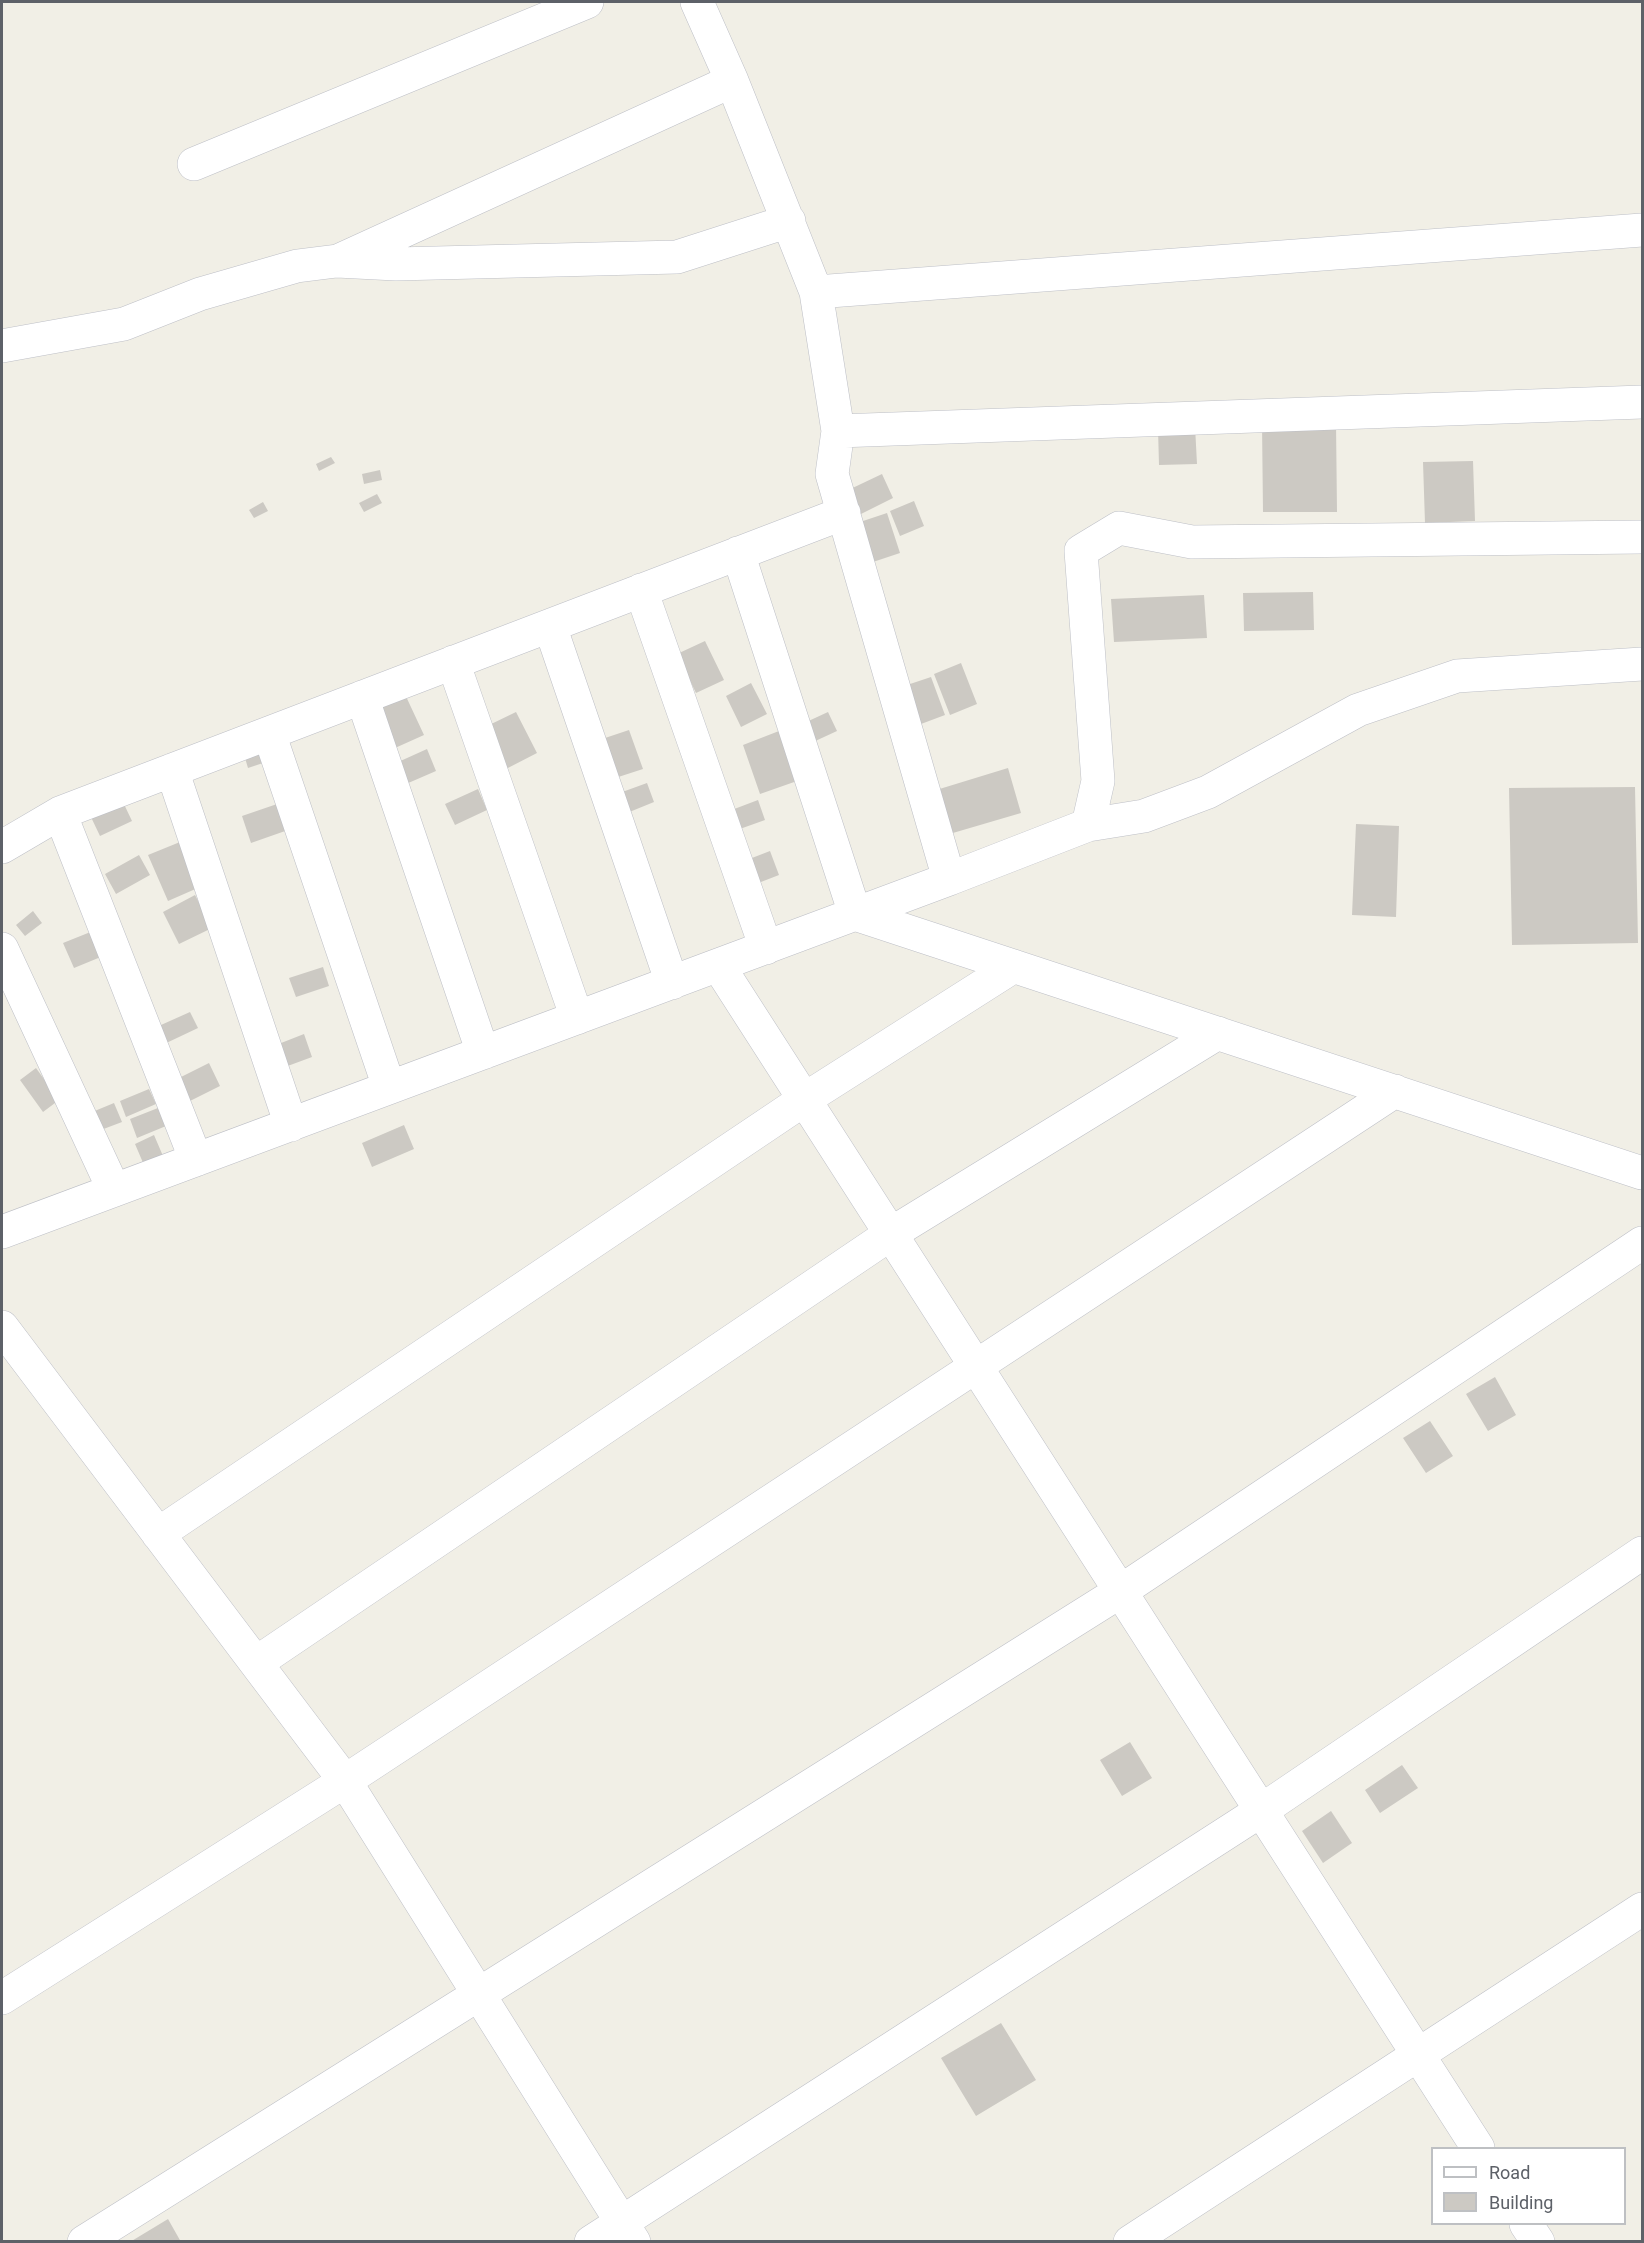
<!DOCTYPE html>
<html>
<head>
<meta charset="utf-8">
<style>
	body { margin:0 }
	#map { position:relative; width:1644px; height:2243px; overflow:hidden; background:#f1efe6; font-family:Roboto,sans-serif }
	canvas { display:block }
	.frame { position:absolute; inset:0; border:3px solid #5d6168; pointer-events:none }
	.legend { position:absolute; left:1431px; top:2147px; width:195px; height:78px; box-sizing:border-box; background:#fff; border:2px solid #bec0c3; margin:0; padding:8px 10px; list-style:none; font-size:18px; color:#5d6168 }
	.legend li { display:flex; align-items:center; gap:12px; height:30px }
	.legend b { width:30px; border:2px solid #bec0c3 }
</style>
</head>
<body>
<div id="map">
<canvas width="1644" height="2243"></canvas>
<div class="frame"></div>
<ul class="legend">
<li><b style="height:8px;background:#fff"></b>Road</li>
<li><b style="height:16px;background:#ccc9c3"></b>Building</li>
</ul>
</div>
<script>
const ctx = document.querySelector('canvas').getContext('2d');
ctx.lineJoin = 'round';
function fill(path, color) { ctx.fillStyle = color; ctx.fill(path, 'evenodd'); }
const toPath = rows => new Path2D(rows.map(r => 'M' + r).join(''));
function strokePath(path, color, width, dash) { ctx.strokeStyle = color; ctx.lineWidth = width; ctx.lineCap = dash ? 'butt' : 'round'; ctx.setLineDash(dash || []); ctx.stroke(path); }
fill(toPath([
	[1262,423,1336,423,1337,512,1263,512],
	[1195,426,1197,464,1159,465,1158,428],
	[331,457,335,463,319,471,316,464],
	[1473,461,1475,521,1425,523,1423,462],
	[380,470,382,480,364,484,362,474],
	[882,474,893,498,853,518,842,493],
	[377,494,382,503,364,512,359,503],
	[914,501,924,526,900,536,890,511],
	[263,502,268,511,254,518,249,510],
	[887,513,900,553,864,565,851,525],
	[1313,592,1314,630,1244,631,1243,593],
	[1204,595,1207,638,1114,642,1111,599],
	[705,641,724,680,696,693,677,654],
	[961,663,977,704,950,715,934,674],
	[931,677,945,715,913,727,898,688],
	[751,683,767,714,741,727,726,696],
	[403,690,424,735,395,748,374,703],
	[516,712,537,753,504,770,483,728],
	[828,712,837,731,811,743,802,724],
	[629,730,643,769,609,780,596,741],
	[779,731,797,781,760,794,743,745],
	[258,742,263,763,248,768,242,748],
	[427,749,436,771,406,784,396,763],
	[1008,768,1021,813,946,835,933,791],
	[647,783,654,802,622,815,614,795],
	[1635,787,1638,943,1512,945,1509,788],
	[478,789,487,810,455,825,445,804],
	[122,800,132,821,100,836,90,815],
	[758,800,765,820,737,830,729,811],
	[280,803,288,830,251,843,242,816],
	[1356,824,1399,826,1396,917,1352,915],
	[180,842,200,887,168,901,148,855],
	[770,851,779,875,748,887,739,863],
	[139,855,150,875,116,894,105,874],
	[195,895,212,928,179,944,163,912],
	[33,911,42,923,25,936,16,925],
	[98,929,108,954,74,968,63,943],
	[323,967,329,986,296,997,289,978],
	[190,1012,198,1028,160,1046,152,1029],
	[304,1034,312,1057,285,1067,276,1045],
	[209,1063,220,1086,184,1104,173,1081],
	[36,1068,59,1100,43,1112,20,1080],
	[149,1089,156,1104,126,1117,120,1101],
	[114,1103,122,1122,93,1133,85,1115],
	[158,1108,166,1126,137,1138,130,1119],
	[404,1125,414,1149,372,1167,362,1143],
	[154,1135,163,1156,144,1165,135,1144],
	[1495,1377,1516,1415,1488,1431,1466,1394],
	[1430,1421,1453,1456,1426,1473,1403,1438],
	[1130,1742,1152,1778,1122,1796,1100,1760],
	[1402,1765,1418,1788,1380,1813,1365,1790],
	[1331,1811,1352,1843,1323,1863,1302,1831],
	[1001,2023,1036,2080,976,2116,941,2058],
	[168,2219,181,2242,130,2242]
]), '#ccc9c3');
const minor = toPath([
	[194,164,587,2],
	[340,260,732,81],
	[816,292,1642,230],
	[2,346,124,324,200,294,297,266,337,261,396,264,677,257,789,221],
	[838,431,1642,402],
	[738,553,855,914,1642,1173],
	[641,590,766,948],
	[550,626,672,983],
	[453,662,577,1018],
	[362,697,483,1053],
	[269,733,389,1087],
	[172,770,291,1125],
	[60,813,196,1160],
	[1088,825,1144,816,1208,792,1358,710,1457,676,1642,664],
	[2,847,60,813,844,513],
	[949,879,1088,825,1098,781,1081,551,1119,528,1192,542,1642,537],
	[2,949,114,1190],
	[718,965,1478,2148],
	[2,1232,949,879,832,474,838,431,816,292,732,81,697,2],
	[2,1327,345,1781,634,2242],
	[158,1534,805,1099,1014,966],
	[256,1663,892,1233,1218,1033],
	[2,1998,345,1781,1395,1091],
	[1526,2224,1538,2242],
	[84,2242,1121,1591,1642,1243],
	[591,2242,1262,1810,1642,1553],
	[1130,2242,1642,1909]
]);
strokePath(minor, '#bdbfc6', 34);
strokePath(minor, '#fff', 33);
</script>
</body>
</html>
